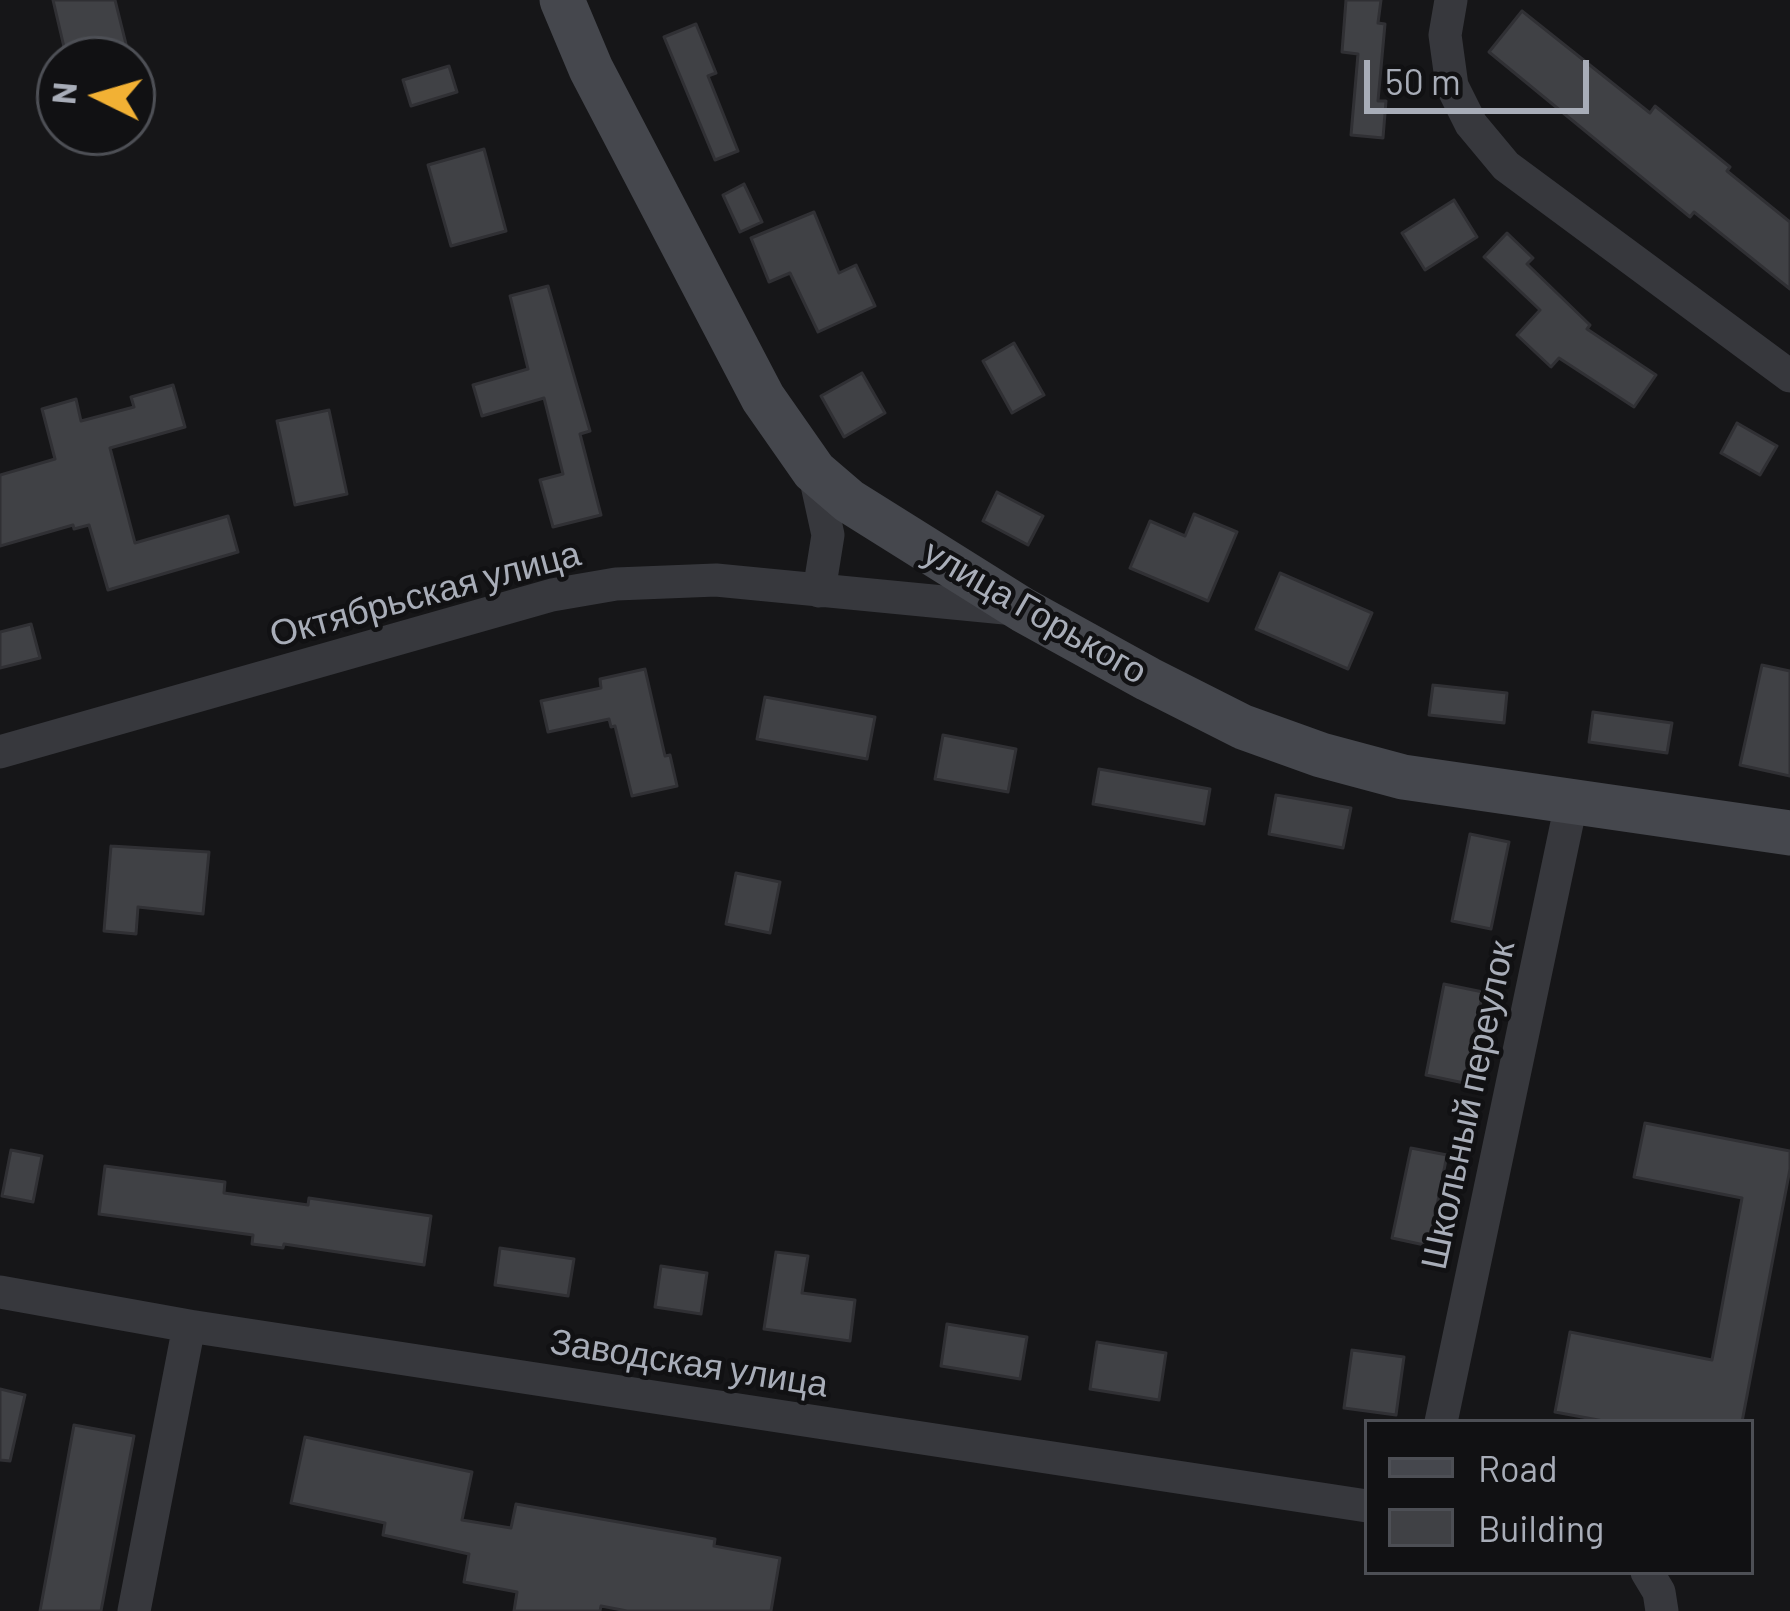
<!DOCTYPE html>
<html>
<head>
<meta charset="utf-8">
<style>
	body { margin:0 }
	#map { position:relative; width:1790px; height:1611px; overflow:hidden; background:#161618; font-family:Barlow,sans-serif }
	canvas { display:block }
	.legend { position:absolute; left:1364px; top:1419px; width:390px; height:156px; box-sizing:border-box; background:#111113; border:3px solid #4d4f55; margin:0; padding:15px 21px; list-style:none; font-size:36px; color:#a8adb8 }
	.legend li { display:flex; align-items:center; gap:24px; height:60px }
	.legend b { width:60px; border:3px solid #4d4f55 }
	.north { position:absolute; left:36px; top:36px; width:120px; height:120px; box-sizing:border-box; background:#111113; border:3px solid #4d4f55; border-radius:50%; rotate:275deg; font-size:33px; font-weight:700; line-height:48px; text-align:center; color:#a8adb8 }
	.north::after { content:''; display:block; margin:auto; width:42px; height:54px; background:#f2b134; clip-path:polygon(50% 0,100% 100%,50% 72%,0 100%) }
	.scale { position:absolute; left:1364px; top:60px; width:225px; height:54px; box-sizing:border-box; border:6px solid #a8adb8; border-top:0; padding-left:15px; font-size:36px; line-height:42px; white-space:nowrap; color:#a8adb8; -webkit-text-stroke:9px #111113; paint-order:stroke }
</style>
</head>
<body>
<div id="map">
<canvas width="1790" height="1611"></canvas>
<ul class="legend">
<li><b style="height:15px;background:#45474d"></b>Road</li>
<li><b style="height:33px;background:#404145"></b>Building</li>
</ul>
<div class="north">N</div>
<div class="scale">50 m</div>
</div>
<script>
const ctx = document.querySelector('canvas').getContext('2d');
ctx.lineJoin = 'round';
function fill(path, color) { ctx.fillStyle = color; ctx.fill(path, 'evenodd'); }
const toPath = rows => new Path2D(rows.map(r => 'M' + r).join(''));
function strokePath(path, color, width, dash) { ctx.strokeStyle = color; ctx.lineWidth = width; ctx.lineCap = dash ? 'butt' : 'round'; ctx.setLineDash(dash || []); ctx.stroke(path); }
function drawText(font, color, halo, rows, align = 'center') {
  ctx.font = font + ' Barlow,sans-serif'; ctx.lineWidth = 9; ctx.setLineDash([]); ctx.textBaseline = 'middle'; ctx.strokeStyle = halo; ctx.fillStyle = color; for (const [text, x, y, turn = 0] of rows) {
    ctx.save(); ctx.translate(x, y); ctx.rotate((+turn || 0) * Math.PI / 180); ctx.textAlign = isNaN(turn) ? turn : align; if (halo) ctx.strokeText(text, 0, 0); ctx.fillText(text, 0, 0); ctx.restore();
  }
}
const building = toPath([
	[53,0,115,0,130,60,67,60,53,0],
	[1346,0,1381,0,1378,23,1385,24,1378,101,1386,101,1383,138,1351,135,1358,54,1342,52,1346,0],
	[1522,11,1650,113,1655,106,1730,167,1727,171,1790,222,1790,289,1694,212,1690,217,1489,52,1522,11],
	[696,24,716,73,708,76,738,151,715,160,664,37,696,24],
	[449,66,457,92,411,106,403,80,449,66],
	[484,149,506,231,451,246,428,165,484,149],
	[744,184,762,222,740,232,723,195,744,184],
	[1454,200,1477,237,1425,270,1402,233,1454,200],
	[814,212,839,273,856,265,875,306,818,332,790,273,769,282,751,238,814,212],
	[1507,233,1533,258,1527,264,1590,325,1587,329,1656,375,1634,407,1559,358,1551,367,1517,335,1540,310,1484,257,1507,233],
	[548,286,590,431,580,434,601,515,553,527,540,480,563,474,544,398,482,416,473,385,528,369,510,296,548,286],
	[1014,343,1044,395,1012,413,983,361,1014,343],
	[862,373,885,413,844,437,821,396,862,373],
	[173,385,185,427,110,448,135,543,228,516,238,552,108,590,89,525,74,529,73,525,0,546,0,475,55,459,42,409,76,399,81,421,134,407,131,397,173,385],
	[329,410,347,494,295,505,277,421,329,410],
	[1737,423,1777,446,1760,475,1721,453,1737,423],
	[997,492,1043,516,1028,545,983,521,997,492],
	[1194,514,1237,532,1208,601,1130,568,1150,521,1185,536,1194,514],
	[1280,573,1372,613,1348,669,1256,629,1280,573],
	[31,624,40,658,0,668,0,632,31,624],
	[1762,665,1790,671,1790,776,1740,765,1762,665],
	[645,669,665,756,670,755,677,786,632,796,615,726,611,727,609,719,548,732,541,701,601,688,600,679,645,669],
	[1433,685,1507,693,1504,723,1429,715,1433,685],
	[765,697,875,717,867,759,757,739,765,697],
	[1593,712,1672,723,1667,753,1589,742,1593,712],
	[943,735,1016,749,1008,792,935,779,943,735],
	[1099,769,1210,789,1204,824,1093,804,1099,769],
	[1276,795,1351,808,1343,848,1269,834,1276,795],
	[1470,834,1509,842,1491,929,1452,921,1470,834],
	[111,846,209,852,203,914,138,907,136,934,104,931,111,846],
	[736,873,780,882,770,933,726,924,736,873],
	[1444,984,1483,992,1464,1083,1426,1075,1444,984],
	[1645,1123,1790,1151,1790,1169,1742,1422,1609,1422,1555,1412,1570,1332,1712,1360,1742,1198,1634,1177,1645,1123],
	[1411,1148,1447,1155,1429,1246,1392,1238,1411,1148],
	[11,1150,42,1156,33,1202,2,1196,11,1150],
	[105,1166,225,1182,224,1193,308,1205,309,1198,431,1216,424,1265,284,1244,283,1248,252,1244,253,1235,99,1214,105,1166],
	[500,1248,574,1259,568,1296,495,1285,500,1248],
	[776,1252,808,1256,802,1293,855,1300,850,1341,764,1329,776,1252],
	[661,1266,707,1273,701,1314,655,1307,661,1266],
	[947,1324,1027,1337,1020,1379,941,1366,947,1324],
	[1097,1342,1166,1353,1159,1400,1090,1389,1097,1342],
	[1352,1350,1404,1357,1396,1415,1344,1408,1352,1350],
	[0,1389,25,1395,10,1461,0,1460,0,1389],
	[74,1425,134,1436,101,1611,40,1611,74,1425],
	[305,1437,472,1472,462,1520,511,1528,516,1504,715,1539,714,1546,780,1558,771,1611,627,1611,601,1606,600,1611,514,1611,517,1592,464,1582,469,1554,383,1535,385,1523,291,1503,305,1437]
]);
fill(building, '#404145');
strokePath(building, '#303034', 3);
strokePath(toPath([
	[1451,0,1445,35,1452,86,1471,124,1506,166,1790,376],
	[814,471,828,535,819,591],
	[0,752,552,595,616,584,716,580,1015,609],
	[0,1292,189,1326,1367,1506],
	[1441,1422,1571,804],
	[1647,1572,1659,1592,1662,1611],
	[134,1611,189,1326]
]), '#37383d', 33);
strokePath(toPath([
	[562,0,591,69,763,398,814,471,849,501,1023,610,1148,679,1243,727,1321,755,1403,777,1790,833]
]), '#45474d', 45);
drawText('36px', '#a8adb8', '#111113', [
	["Октябрьская улица",425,594,-15],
	["улица Горького",1035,612,30],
	["Школьный переулок",1468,1105,-78],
	["Заводская улица",689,1363,9]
]);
</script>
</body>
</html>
